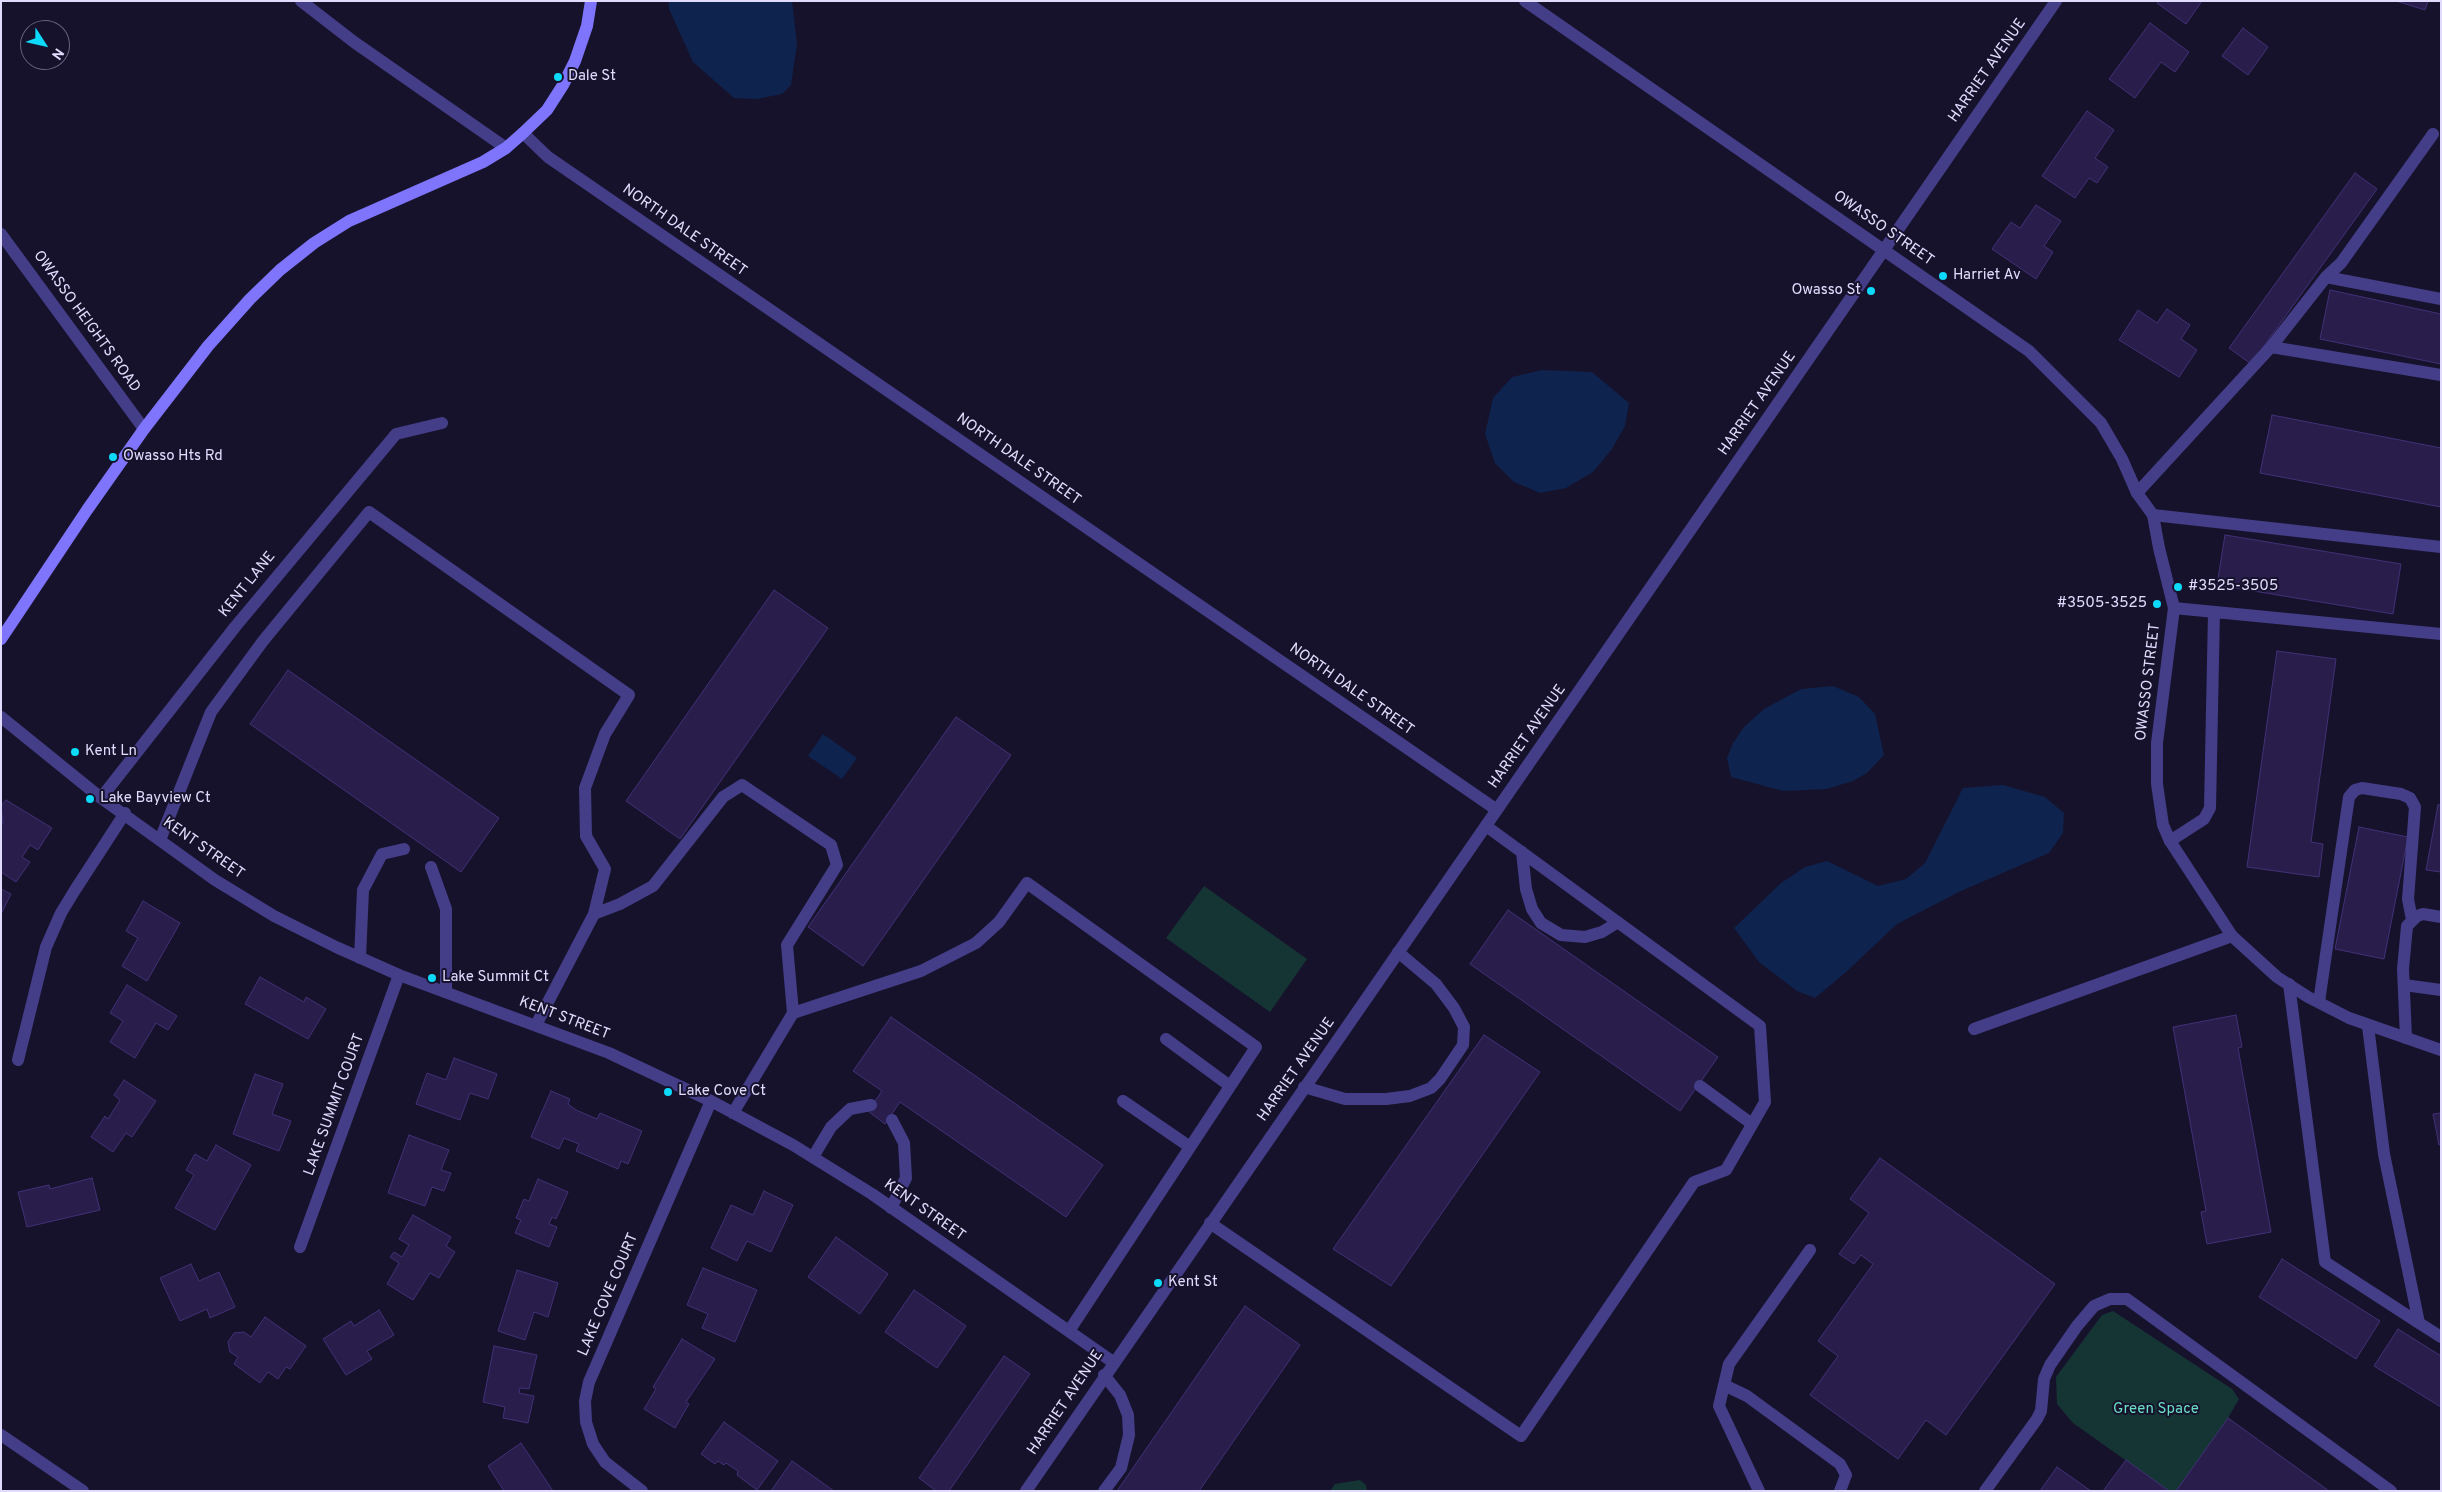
<!DOCTYPE html>
<html>
<head>
<meta charset="utf-8">
<style>
	body { margin:0 }
	#map { position:relative; width:2442px; height:1492px; overflow:hidden; background:#17122b; font-family:Overpass,sans-serif }
	canvas { display:block }
	.frame { position:absolute; inset:0; border:2px solid #e1dcfe; pointer-events:none }
	.north { position:absolute; left:20px; top:20px; width:50px; height:50px; box-sizing:border-box; background:#17122b; border:1px solid #68637f; border-radius:50%; rotate:125deg; font-size:14px; font-weight:700; line-height:20px; text-align:center; color:#e1dcfe }
	.north::after { content:''; display:block; margin:auto; width:18px; height:22px; background:#0dd9fa; clip-path:polygon(50% 0,100% 100%,50% 72%,0 100%) }
</style>
</head>
<body>
<div id="map">
<canvas width="2442" height="1492"></canvas>
<div class="frame"></div>
<div class="north">N</div>
</div>
<script>
const ctx = document.querySelector('canvas').getContext('2d');
ctx.lineJoin = 'round';
function fill(path, color) { ctx.fillStyle = color; ctx.fill(path, 'evenodd'); }
const toPath = rows => new Path2D(rows.map(r => 'M' + r).join(''));
function strokePath(path, color, width, dash) { ctx.strokeStyle = color; ctx.lineWidth = width; ctx.lineCap = dash ? 'butt' : 'round'; ctx.setLineDash(dash || []); ctx.stroke(path); }
function drawText(font, color, halo, rows, align = 'center') {
  ctx.font = font + ' Overpass,sans-serif'; ctx.lineWidth = 4; ctx.setLineDash([]); ctx.textBaseline = 'middle'; ctx.strokeStyle = halo; ctx.fillStyle = color; for (const [text, x, y, turn = 0] of rows) {
    ctx.save(); ctx.translate(x, y); ctx.rotate((+turn || 0) * Math.PI / 180); ctx.textAlign = isNaN(turn) ? turn : align; if (halo) ctx.strokeText(text, 0, 0); ctx.fillText(text, 0, 0); ctx.restore();
  }
}
fill(toPath([
	[1204,886,1307,959,1270,1012,1166,938],
	[2113,1311,2232,1389,2239,1399,2228,1418,2176,1491,2169,1491,2073,1423,2057,1404,2056,1377,2102,1315],
	[1360,1480,1366,1485,1367,1491,1330,1491,1335,1484]
]), '#153535');
fill(toPath([
	[668,1,792,1,797,44,791,85,782,94,757,99,734,98,693,62,669,9],
	[1542,370,1592,372,1629,403,1625,426,1612,449,1593,472,1566,488,1540,493,1514,482,1495,463,1485,434,1493,398,1512,377],
	[1833,686,1859,697,1875,714,1884,755,1867,773,1853,781,1827,789,1783,791,1731,777,1727,758,1733,743,1744,727,1764,709,1801,689],
	[823,734,857,758,842,779,808,756],
	[2003,785,2045,797,2064,813,2063,833,2049,853,1961,891,1897,924,1845,973,1815,998,1797,991,1759,962,1734,928,1781,883,1805,867,1827,861,1878,886,1906,879,1925,863,1963,788]
]), '#0e234d');
const building = toPath([
	[2158,1,2202,1,2186,24,2157,3,2158,1],
	[2396,1,2428,1,2425,10,2396,1],
	[2150,23,2189,52,2175,72,2161,62,2135,98,2109,79,2150,23],
	[2243,28,2268,47,2248,75,2222,56,2243,28],
	[2087,111,2114,130,2095,158,2108,167,2097,183,2089,178,2075,198,2042,176,2087,111],
	[2355,173,2377,189,2251,364,2229,348,2355,173],
	[2036,205,2061,221,2044,246,2053,252,2036,279,1992,249,2011,222,2020,228,2036,205],
	[2330,290,2441,314,2441,364,2320,339,2330,290],
	[2167,309,2190,325,2181,339,2197,350,2179,377,2119,340,2138,310,2157,323,2167,309],
	[2272,415,2441,448,2441,507,2260,473,2272,415],
	[2225,535,2401,564,2393,614,2217,585,2225,535],
	[774,590,828,628,680,839,626,801,774,590],
	[2277,651,2336,659,2311,842,2323,844,2319,877,2247,867,2277,651],
	[288,670,499,818,461,872,250,724,288,670],
	[956,717,1011,755,863,966,808,927,956,717],
	[6,800,52,828,38,850,30,845,22,857,30,862,16,882,1,872,1,826,3,823,1,806,6,800],
	[2438,805,2441,805,2441,872,2426,870,2438,805],
	[2359,827,2408,837,2384,959,2335,949,2359,827],
	[1,889,11,894,1,914,1,889],
	[143,901,180,923,147,981,122,966,138,938,126,931,143,901],
	[1508,910,1718,1057,1680,1111,1470,964,1508,910],
	[260,977,304,1002,306,997,326,1009,308,1039,245,1004,260,977],
	[127,985,177,1016,168,1030,156,1023,135,1058,110,1042,123,1021,110,1013,127,985],
	[2236,1015,2242,1047,2238,1048,2271,1232,2207,1244,2201,1212,2206,1211,2173,1027,2236,1015],
	[891,1017,1103,1165,1066,1217,900,1102,885,1124,868,1111,882,1091,853,1071,891,1017],
	[1484,1035,1540,1072,1391,1286,1333,1249,1484,1035],
	[454,1058,497,1074,488,1099,470,1093,460,1120,416,1104,427,1073,446,1080,454,1058],
	[255,1074,283,1084,272,1114,291,1121,279,1151,233,1134,255,1074],
	[124,1080,156,1101,132,1137,126,1133,113,1152,91,1137,105,1116,108,1119,120,1100,114,1095,124,1080],
	[551,1091,570,1099,568,1104,576,1110,597,1119,600,1113,642,1131,628,1164,621,1161,618,1169,576,1151,579,1144,564,1138,559,1149,531,1137,551,1091],
	[2441,1113,2441,1144,2439,1145,2433,1114,2441,1113],
	[409,1135,449,1150,441,1170,451,1173,444,1191,432,1187,425,1206,388,1193,409,1135],
	[216,1145,251,1165,215,1230,175,1208,194,1175,186,1170,195,1154,207,1161,216,1145],
	[1880,1158,2055,1284,1946,1435,1926,1420,1898,1459,1810,1395,1838,1356,1818,1341,1873,1264,1861,1255,1854,1264,1839,1254,1869,1213,1850,1199,1880,1158],
	[92,1178,100,1210,27,1227,18,1192,49,1185,50,1189,92,1178],
	[538,1179,568,1192,556,1219,552,1217,549,1224,557,1227,549,1247,515,1233,521,1220,516,1218,524,1199,529,1201,538,1179],
	[764,1191,793,1205,771,1252,747,1241,737,1261,711,1248,731,1205,753,1215,764,1191],
	[413,1215,451,1237,446,1246,455,1252,439,1278,430,1273,413,1300,387,1284,399,1263,390,1257,394,1252,402,1257,409,1245,399,1239,413,1215],
	[836,1237,888,1274,860,1314,808,1277,836,1237],
	[2282,1259,2380,1321,2356,1359,2259,1297,2282,1259],
	[191,1264,199,1281,219,1272,235,1307,210,1318,207,1309,180,1321,160,1278,191,1264],
	[703,1268,757,1290,735,1342,702,1328,708,1314,687,1305,703,1268],
	[517,1270,558,1283,548,1317,534,1312,525,1340,498,1331,517,1270],
	[914,1290,966,1326,937,1368,885,1332,914,1290],
	[1245,1306,1300,1345,1199,1491,1117,1491,1245,1306],
	[379,1310,394,1335,367,1351,372,1359,346,1375,323,1339,351,1321,354,1326,379,1310],
	[265,1317,306,1346,290,1369,286,1367,278,1379,268,1372,260,1383,234,1364,238,1357,230,1352,228,1342,234,1333,244,1332,251,1337,265,1317],
	[2398,1329,2441,1356,2441,1407,2374,1366,2398,1329],
	[682,1339,715,1359,686,1402,689,1404,675,1428,644,1409,656,1389,653,1387,682,1339],
	[494,1346,537,1355,529,1389,520,1388,519,1393,534,1396,528,1423,503,1418,505,1407,483,1402,494,1346],
	[1004,1356,1030,1374,949,1491,936,1491,919,1478,1004,1356],
	[2228,1418,2329,1491,2176,1491,2228,1418],
	[724,1422,778,1461,757,1490,737,1475,738,1471,726,1463,724,1465,718,1461,715,1464,701,1454,724,1422],
	[521,1443,553,1491,504,1491,488,1466,521,1443],
	[2126,1460,2169,1491,2103,1491,2126,1460],
	[792,1461,834,1491,771,1491,792,1461],
	[2057,1467,2091,1491,2040,1491,2057,1467]
]);
fill(building, '#291e4b');
strokePath(building, '#413177', 1);
strokePath(toPath([
	[301,1,354,42,506,148],
	[2326,277,2441,299],
	[2271,347,2441,375],
	[2137,493,2271,347,2326,277,2341,263,2433,134],
	[2153,515,2441,547],
	[2174,608,2441,634],
	[160,840,211,712,263,641,369,512,629,695,605,734,585,788,586,836,605,869,594,914,536,1025],
	[2170,841,2204,819,2210,808,2214,612],
	[1522,852,1526,889,1532,909,1541,923,1561,935,1585,937,1602,932,1618,922],
	[431,867,446,909,446,992],
	[594,914,620,904,653,886,723,797,742,785,831,845,837,865,787,945,793,1013,733,1113],
	[360,958,363,890,382,854,404,849],
	[2289,984,2325,1262,2419,1323],
	[2404,985,2441,990],
	[2319,1002,2349,797,2355,790,2362,788,2401,794,2410,798,2415,807,2408,899,2412,920],
	[793,1013,921,971,976,943,999,922,1027,883,1256,1047,1069,1331],
	[2368,1026,2384,1154,2419,1323,2441,1337],
	[1974,1029,2232,936],
	[2406,1038,2403,969,2407,926,2417,916,2423,914,2441,917],
	[1166,1039,1230,1086],
	[1700,1086,1752,1124],
	[1304,1087,1345,1099,1386,1099,1410,1096,1431,1088,1440,1079,1463,1045,1464,1027,1454,1008,1436,984,1398,952],
	[1123,1101,1190,1147],
	[813,1157,831,1127,850,1109,871,1105],
	[891,1208,906,1178,904,1143,892,1120],
	[1210,1223,1521,1436,1694,1182,1726,1170,1765,1102,1760,1026,1486,826],
	[1104,1375,1120,1395,1128,1415,1129,1435,1121,1468,1104,1491],
	[1724,1385,1747,1396,1840,1464,1846,1475,1840,1491],
	[1759,1491,1719,1406,1729,1364,1810,1250],
	[1985,1491,2037,1419,2041,1411,2044,1379,2050,1365,2077,1326,2094,1306,2110,1299,2127,1299,2391,1491]
]), '#443e89', 12);
strokePath(toPath([
	[1525,1,2029,351,2101,423,2122,459,2137,493,2153,515,2159,548,2174,608,2157,743,2157,784,2163,825,2170,841,2232,936,2277,977,2308,997,2349,1018,2441,1050],
	[523,133,548,157,1497,810],
	[1,234,144,429],
	[1,717,101,798,215,880,274,916,336,947,399,975,609,1053,711,1101,793,1145,872,1194,1113,1362],
	[101,798,235,627,396,434,442,423],
	[18,1060,46,947,61,913,75,890,125,813],
	[300,1247,399,975],
	[1,1435,83,1491],
	[642,1491,605,1462,593,1444,586,1422,585,1401,589,1382,711,1101],
	[1026,1491,2056,1]
]), '#443e89', 12);
strokePath(toPath([
	[1,639,87,510,144,429,208,346,250,299,280,270,314,243,349,221,483,162,506,148,523,133,547,110,563,85,575,61,587,26,591,1]
]), '#7e75fc', 12);
for (const [x, y, r, color] of [
	[558,77,5,"#0dd9fa"],
	[1943,276,5,"#0dd9fa"],
	[1871,291,5,"#0dd9fa"],
	[113,457,5,"#0dd9fa"],
	[2178,587,5,"#0dd9fa"],
	[2157,604,5,"#0dd9fa"],
	[75,752,5,"#0dd9fa"],
	[90,799,5,"#0dd9fa"],
	[432,978,5,"#0dd9fa"],
	[668,1092,5,"#0dd9fa"],
	[1158,1283,5,"#0dd9fa"]
]) { const dot = new Path2D(); dot.arc(x, y, r, 0, 2 * Math.PI); ctx.fillStyle = color; ctx.fill(dot); strokePath(dot, '#17122b', 2); }
drawText('15px', '#e1dcfe', '#17122b', [
	["HARRIET AVENUE",1988,71,-55],
	["OWASSO STREET",1883,229,35],
	["NORTH DALE STREET",684,231,35],
	["OWASSO HEIGHTS ROAD",86,322,54],
	["HARRIET AVENUE",1758,404,-55],
	["NORTH DALE STREET",1018,460,35],
	["KENT LANE",248,585,-51],
	["OWASSO STREET",2149,682,-83],
	["NORTH DALE STREET",1351,690,35],
	["HARRIET AVENUE",1528,737,-55],
	["KENT STREET",203,849,35],
	["KENT STREET",564,1019,21],
	["HARRIET AVENUE",1297,1070,-55],
	["LAKE SUMMIT COURT",335,1105,-70],
	["KENT STREET",924,1211,35],
	["LAKE COVE COURT",609,1295,-67],
	["HARRIET AVENUE",1066,1403,-56]
]);
drawText('15px', '#e1dcfe', '#17122b', [
	["Dale St",568,77],
	["Harriet Av",1953,276],
	["Owasso St",1861,291,"right"],
	["Owasso Hts Rd",123,457],
	["#3525-3505",2188,587],
	["#3505-3525",2147,604,"right"],
	["Kent Ln",85,752],
	["Lake Bayview Ct",100,799],
	["Lake Summit Ct",442,978],
	["Lake Cove Ct",678,1092],
	["Kent St",1168,1283]
], 'left');
drawText('15px', '#68dfc6', '#17122b', [
	["Green Space",2156,1410]
]);
</script>
</body>
</html>
